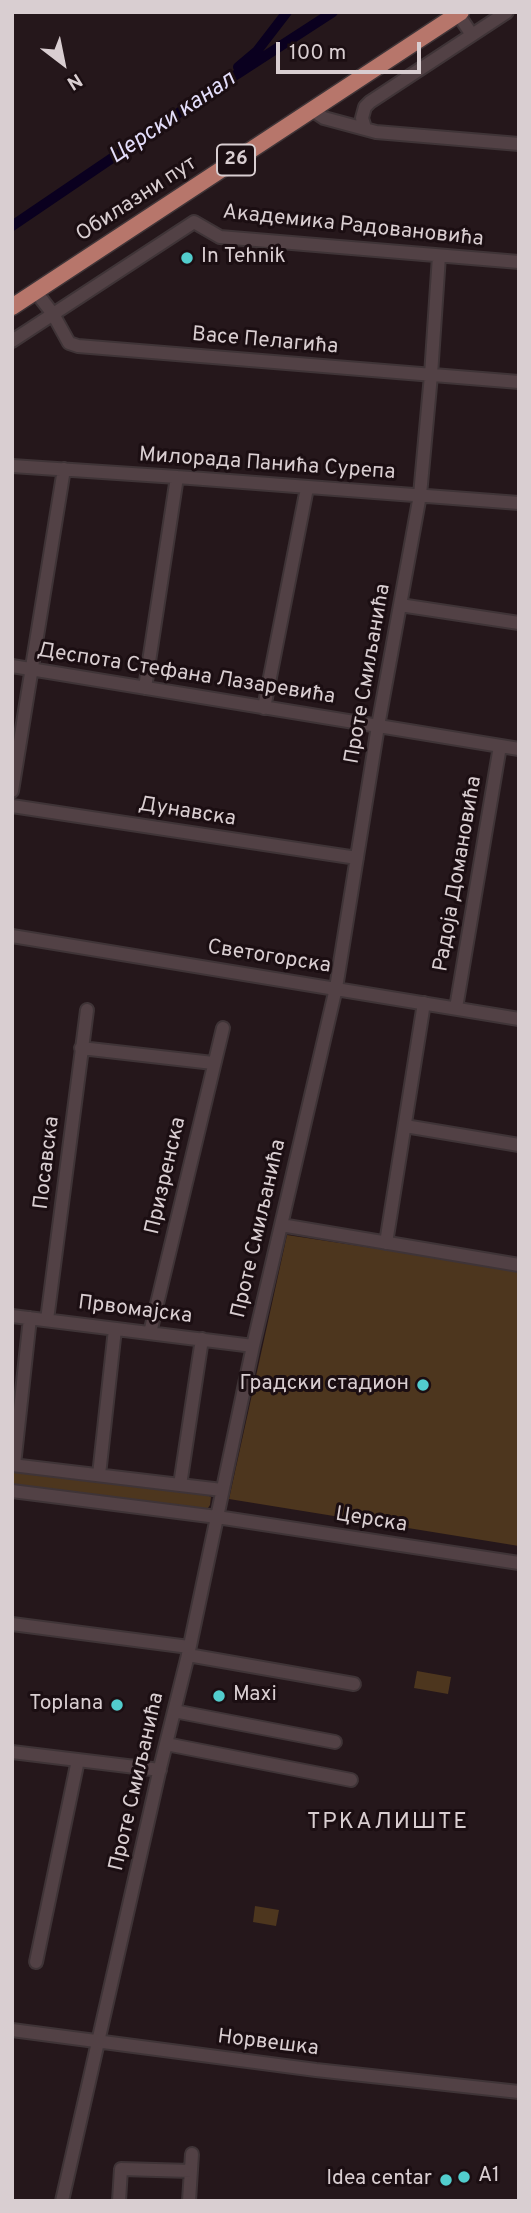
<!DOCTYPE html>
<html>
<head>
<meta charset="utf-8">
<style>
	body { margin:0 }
	#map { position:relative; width:531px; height:2213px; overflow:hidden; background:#25171b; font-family:Overpass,sans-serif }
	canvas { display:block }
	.frame { position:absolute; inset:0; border:14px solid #d9ced1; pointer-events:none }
	.north { position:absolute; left:28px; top:28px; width:70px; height:70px; -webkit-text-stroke:5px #1b0e12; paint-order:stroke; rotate:148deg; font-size:19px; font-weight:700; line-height:28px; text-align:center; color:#d9ced1 }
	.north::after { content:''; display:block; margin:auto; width:24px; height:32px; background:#d9ced1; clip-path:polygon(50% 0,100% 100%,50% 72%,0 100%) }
	.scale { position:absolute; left:276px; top:42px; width:145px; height:32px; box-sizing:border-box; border:4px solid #d9ced1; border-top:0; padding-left:9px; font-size:21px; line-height:24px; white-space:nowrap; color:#d9ced1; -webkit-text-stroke:5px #1b0e12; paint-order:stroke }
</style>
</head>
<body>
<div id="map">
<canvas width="531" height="2213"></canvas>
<div class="frame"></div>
<div class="north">N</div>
<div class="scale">100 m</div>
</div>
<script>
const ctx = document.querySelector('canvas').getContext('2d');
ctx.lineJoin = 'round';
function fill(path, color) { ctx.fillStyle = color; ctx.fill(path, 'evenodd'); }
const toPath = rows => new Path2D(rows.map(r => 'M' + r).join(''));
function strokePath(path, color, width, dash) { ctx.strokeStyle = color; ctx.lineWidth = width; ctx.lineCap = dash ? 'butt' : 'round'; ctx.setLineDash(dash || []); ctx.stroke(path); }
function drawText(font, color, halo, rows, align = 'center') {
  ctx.font = font + ' Overpass,sans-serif'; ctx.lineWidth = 6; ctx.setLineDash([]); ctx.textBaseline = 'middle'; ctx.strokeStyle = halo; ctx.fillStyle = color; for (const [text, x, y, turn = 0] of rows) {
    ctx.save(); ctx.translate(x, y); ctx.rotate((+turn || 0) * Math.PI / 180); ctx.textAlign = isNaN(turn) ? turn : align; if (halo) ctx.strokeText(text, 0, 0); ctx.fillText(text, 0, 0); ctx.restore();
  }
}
fill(toPath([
	[287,1235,519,1270,519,1546,229,1499],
	[12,1470,207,1495,211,1497,210,1505,206,1511,12,1487],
	[417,1671,451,1677,448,1694,414,1688],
	[255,1906,279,1910,276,1926,253,1922]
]), '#4d361e');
strokePath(toPath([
	[238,67,257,51,287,12],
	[12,226,208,93,333,12]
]), '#0a001f', 10);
const minor = toPath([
	[458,14,472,35,507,12],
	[312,110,324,118,376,132,519,144],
	[365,128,362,118,365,107,370,102,472,35],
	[36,292,53,314,69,343,78,346,519,382],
	[12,341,194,222,220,237,519,262],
	[12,466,177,477,519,503],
	[400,605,519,623],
	[12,666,519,749],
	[145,688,177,477],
	[264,708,307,488],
	[12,791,64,469],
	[12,806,357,858],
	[12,936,519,1019],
	[456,1008,500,746],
	[81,1048,213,1063],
	[405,1126,519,1145],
	[281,1225,519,1265],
	[386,1243,424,1003],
	[12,1316,253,1346],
	[47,1320,87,1010],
	[150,1333,223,1028],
	[12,1465,222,1490],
	[14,1465,30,1318],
	[99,1475,115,1329],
	[180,1485,202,1339],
	[12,1491,217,1517,519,1563],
	[12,1624,189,1647],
	[188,1655,354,1684],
	[174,1711,335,1742],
	[166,1744,351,1780],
	[12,1752,160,1770],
	[36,1962,78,1760],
	[12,2030,316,2070,519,2092],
	[62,2201,160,1768,188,1655,253,1346,336,988,378,726,420,495,431,375,439,256],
	[119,2201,121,2169,191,2171],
	[189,2201,192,2154]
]);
const major = toPath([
	[12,307,461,12]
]);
strokePath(minor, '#3f3437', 16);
strokePath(major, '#3f3437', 19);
strokePath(minor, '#524145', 12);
strokePath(major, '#b7766b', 16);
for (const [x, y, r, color] of [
	[187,258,7,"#52cdcd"],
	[423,1385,7,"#52cdcd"],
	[219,1696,7,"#52cdcd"],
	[117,1705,7,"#52cdcd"],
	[464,2177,7,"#52cdcd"],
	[446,2180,7,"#52cdcd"]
]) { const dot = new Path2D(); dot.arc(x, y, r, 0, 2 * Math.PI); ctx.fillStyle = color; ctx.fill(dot); strokePath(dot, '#1b0e12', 2.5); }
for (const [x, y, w] of [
	[236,160,38]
]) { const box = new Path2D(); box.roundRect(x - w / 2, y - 15.5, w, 31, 5); ctx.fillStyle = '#1b0e12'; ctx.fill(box); strokePath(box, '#d9ced1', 2); }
drawText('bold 19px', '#d9ced1', null, [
	["26",236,160]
]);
drawText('21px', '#d9ced1', '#1b0e12', [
	["Обилазни пут",137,200,-33],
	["Академика Радовановића",353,227,6],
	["Васе Пелагића",265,342,5],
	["Милорада Панића Сурепа",267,465,4],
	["Проте Смиљанића",369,674,-80],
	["Деспота Стефана Лазаревића",186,675,9],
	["Дунавска",187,813,9],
	["Радоја Домановића",459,874,-80],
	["Светогорска",269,958,9],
	["Посавска",48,1163,-83],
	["Призренска",167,1176,-77],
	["Проте Смиљанића",260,1229,-77],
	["Првомајска",135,1311,7],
	["Церска",371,1521,9],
	["Проте Смиљанића",138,1782,-77],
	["Норвешка",268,2044,7]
]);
drawText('21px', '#d9ced1', '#1b0e12', [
	["In Tehnik",201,258],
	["Градски стадион",409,1385,"right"],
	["Maxi",233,1696],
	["Toplana",103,1705,"right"],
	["A1",478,2177],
	["Idea centar",432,2180,"right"]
], 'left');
drawText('italic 23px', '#e4defb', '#1b0e12', [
	["Церски канал",173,119,-34]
]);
ctx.letterSpacing = '2px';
drawText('23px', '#d9ced1', '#1b0e12', [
	["ТРКАЛИШТЕ",388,1823]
]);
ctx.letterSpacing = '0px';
</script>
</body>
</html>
